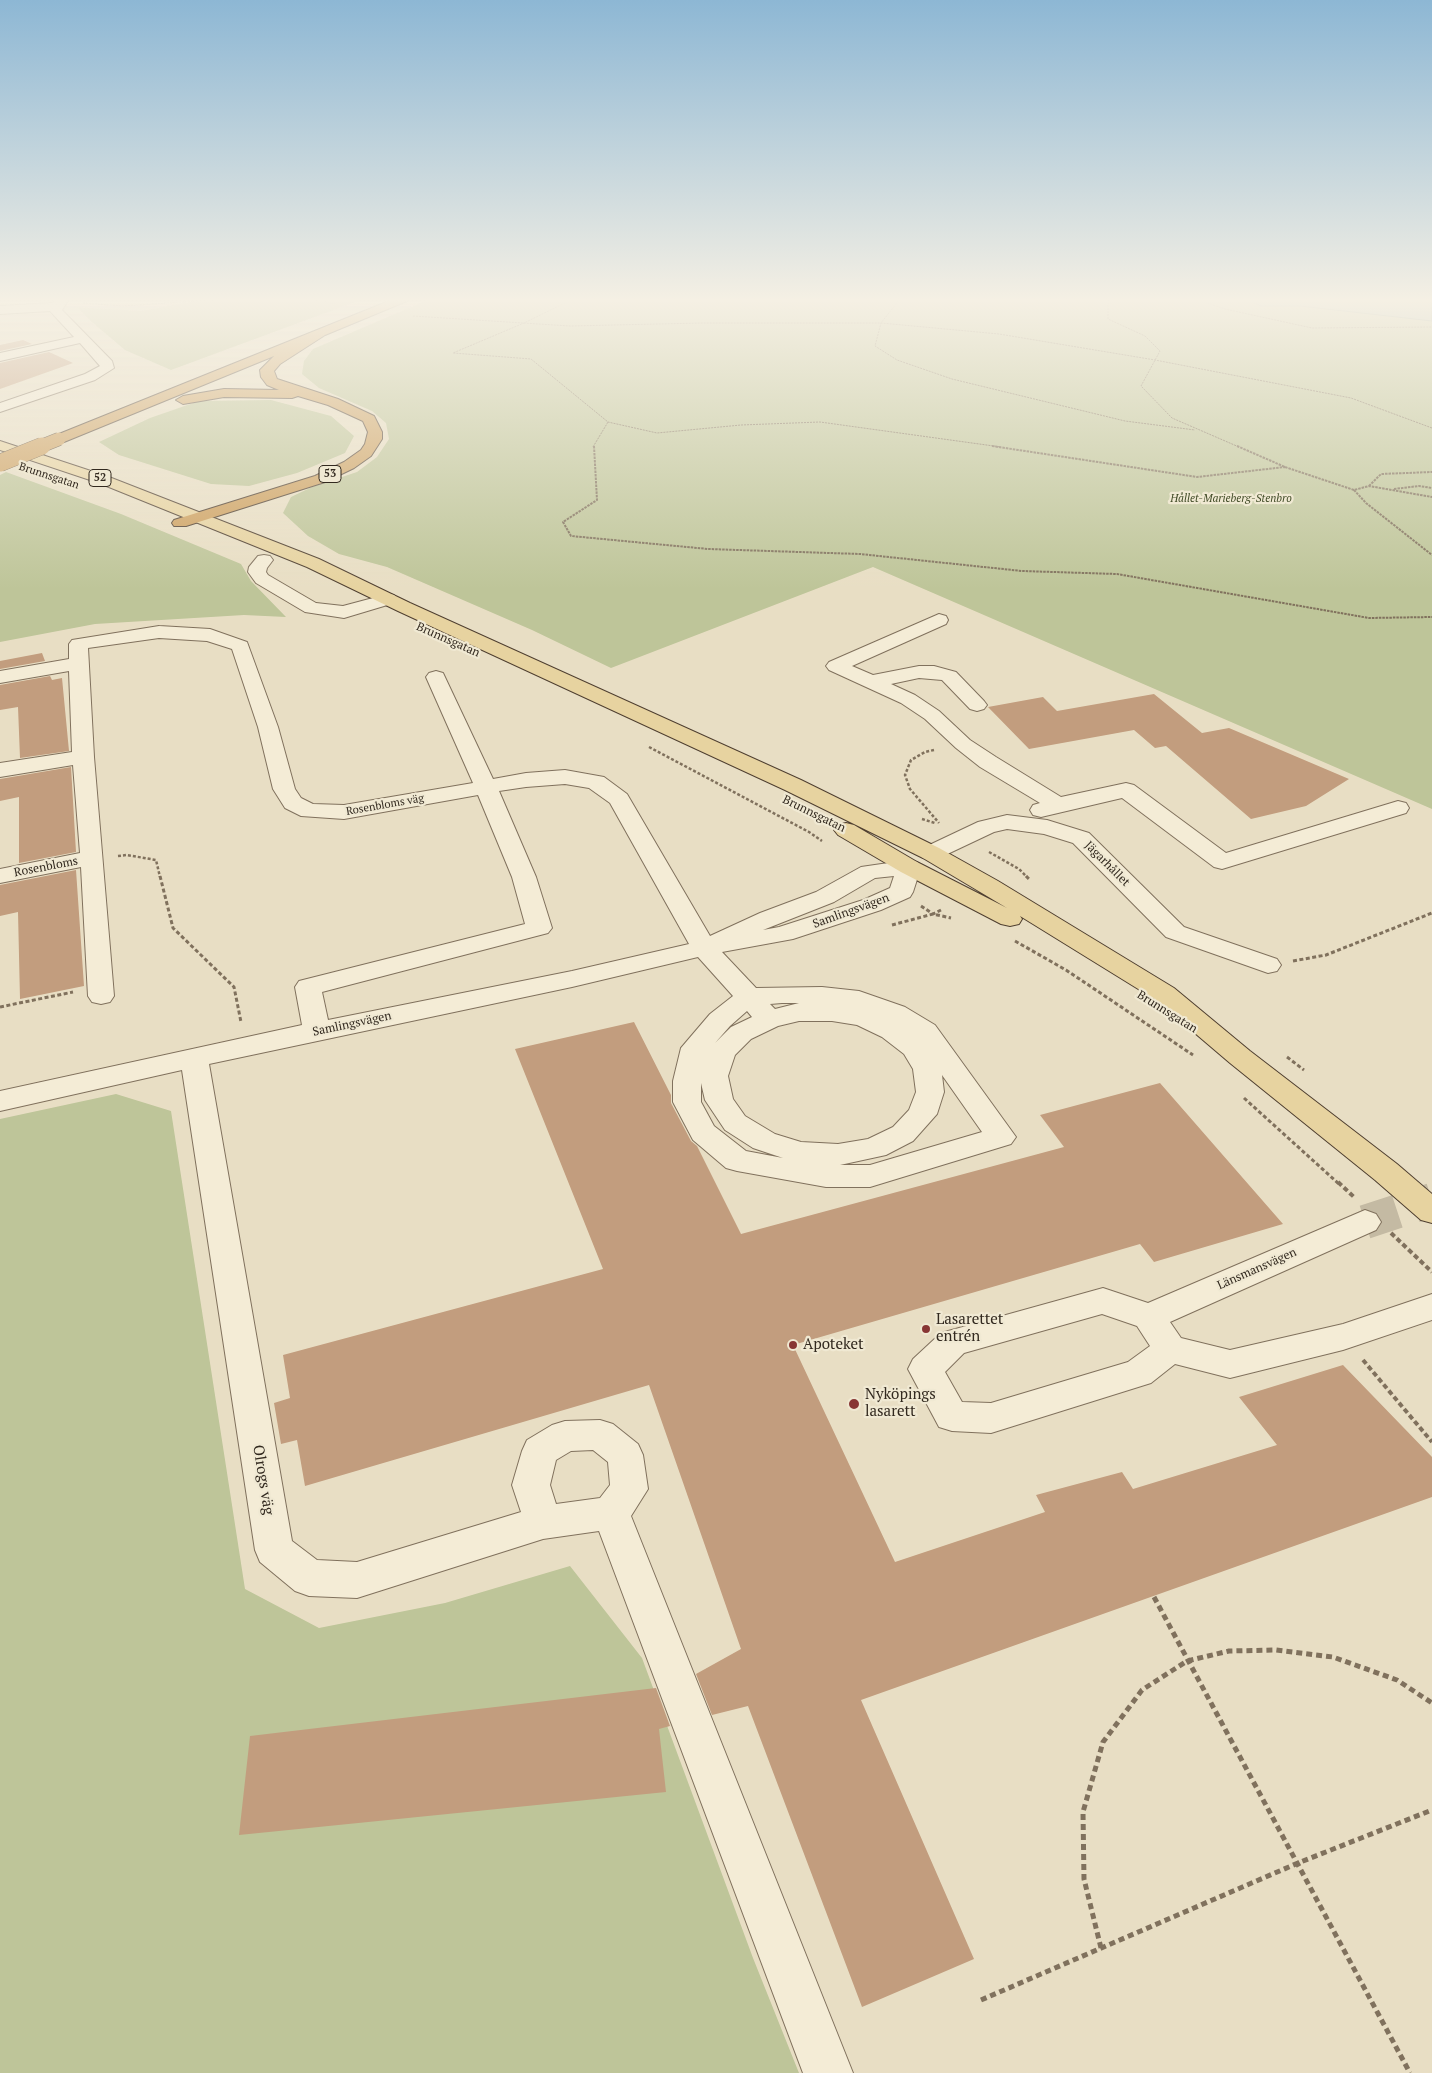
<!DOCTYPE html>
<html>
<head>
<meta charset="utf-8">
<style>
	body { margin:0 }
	canvas { display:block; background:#e8dec4 }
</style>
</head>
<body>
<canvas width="1432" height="2073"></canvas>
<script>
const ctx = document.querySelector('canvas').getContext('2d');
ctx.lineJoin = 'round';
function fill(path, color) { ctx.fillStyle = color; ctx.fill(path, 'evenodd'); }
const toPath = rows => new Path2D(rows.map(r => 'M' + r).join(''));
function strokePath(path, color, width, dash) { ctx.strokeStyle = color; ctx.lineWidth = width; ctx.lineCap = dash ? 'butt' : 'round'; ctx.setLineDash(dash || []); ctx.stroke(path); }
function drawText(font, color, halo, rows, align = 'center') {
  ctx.font = font + ' "PT Serif",serif'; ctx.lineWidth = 4.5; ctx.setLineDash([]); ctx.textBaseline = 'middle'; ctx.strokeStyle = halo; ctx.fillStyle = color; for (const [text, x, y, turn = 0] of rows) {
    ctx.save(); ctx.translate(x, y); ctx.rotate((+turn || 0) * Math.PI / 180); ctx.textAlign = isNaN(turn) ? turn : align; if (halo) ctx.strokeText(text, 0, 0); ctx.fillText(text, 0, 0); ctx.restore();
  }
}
fill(toPath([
	[205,299,363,299,171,370,125,350,92,322,77,307,141,311],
	[430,299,1432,299,1432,809,873,567,611,668,532,630,387,567,339,554,308,536,283,513,291,497,312,487,357,472,377,457,389,439,386,423,372,411,319,388,302,374,304,361,313,349],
	[271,400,331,416,354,436,345,453,297,473,249,486,211,484,119,455,99,442,150,418,199,401],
	[6,472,121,514,241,564,251,581,286,617,244,615,95,624,0,642,0,475],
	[116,1094,171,1111,245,1589,319,1628,445,1603,570,1566,642,1658,753,1958,799,2073,0,2073,0,1119]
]), '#bec599');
const water = toPath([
	[1247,299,1432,299,1432,321,1300,306,1261,306,1247,299]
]);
fill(water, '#a5bcb6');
strokePath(water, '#6d8883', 1);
fill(toPath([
	[23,340,32,344,0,351,0,345],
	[49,352,73,363,0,389,0,363],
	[42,653,45,661,0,669,0,661],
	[50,676,52,680,62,678,69,751,20,758,18,707,0,710,0,685],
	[1154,694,1202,733,1229,728,1349,779,1306,806,1251,819,1166,746,1155,748,1134,730,1029,749,988,707,1043,697,1057,711],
	[71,767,76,852,19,863,19,797,0,801,0,779],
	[76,870,84,986,20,999,18,912,0,916,0,885],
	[634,1022,671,1095,671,1103,691,1141,697,1146,741,1234,1064,1147,1040,1115,1160,1083,1283,1224,1154,1262,1140,1244,793,1345,895,1562,1045,1512,1036,1495,1122,1472,1133,1489,1277,1445,1239,1397,1343,1365,1432,1457,1432,1497,861,1700,974,1959,862,2007,748,1706,712,1715,696,1674,741,1649,649,1385,305,1486,297,1440,281,1444,274,1403,290,1398,283,1355,603,1269,515,1049],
	[656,1688,670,1726,659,1729,666,1792,239,1835,250,1736]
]), '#c29d7e');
strokePath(toPath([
	[1365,1222,1432,1200]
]), '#c4baa3', 34, [34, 18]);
const minor = toPath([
	[58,299,69,299,62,310,112,361,114,368,95,380,0,412,0,403,85,374,100,366,80,343,0,361,0,353,74,337,50,311,0,314,0,306,53,303,58,299],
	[264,555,270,556,273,560,267,568,266,572,268,575,316,603,343,606,388,594,394,595,397,599,394,603,344,618,305,612,256,583,248,572,249,567,258,556,264,555],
	[939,614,946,616,948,620,946,624,852,666,873,675,919,666,934,666,956,672,984,701,987,705,984,709,977,711,970,709,942,680,919,678,891,684,915,695,939,711,970,740,996,757,1061,797,1126,783,1134,785,1226,853,1398,801,1406,803,1409,808,1406,813,1222,869,1214,867,1122,798,1041,817,1033,815,1030,810,1033,805,1040,803,980,767,956,748,925,719,901,703,829,670,826,666,829,662,939,614],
	[159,626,210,629,247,642,278,727,295,789,301,798,313,804,344,805,473,783,426,677,429,673,436,671,443,673,493,779,526,773,565,770,604,777,627,794,710,936,760,913,816,892,861,867,909,860,917,862,921,867,913,892,910,897,881,910,793,939,722,952,756,988,822,987,859,991,905,1007,935,1025,1016,1137,1011,1144,870,1187,826,1187,737,1171,726,1168,693,1140,673,1102,673,1081,681,1048,710,1014,733,996,698,957,572,987,209,1064,292,1541,317,1560,357,1562,521,1512,512,1485,522,1451,527,1440,552,1425,565,1421,600,1420,613,1424,638,1444,643,1455,648,1489,631,1516,853,2073,803,2073,599,1531,543,1539,357,1598,309,1596,295,1591,260,1562,255,1550,182,1070,0,1111,0,1091,302,1025,295,987,299,981,525,924,512,877,478,795,344,819,301,816,285,808,273,789,258,727,232,649,207,641,159,638,88,648,94,757,114,996,110,1002,101,1004,92,1002,88,996,81,867,0,883,0,869,80,853,73,765,0,777,0,763,72,752,69,671,0,683,0,671,69,659,69,644,72,640,159,626],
	[565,784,589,788,610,803,689,944,572,971,328,1020,322,992,548,933,552,928,536,877,499,791,526,787,565,784],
	[894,876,890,888,863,900,779,927,763,930,834,902,875,878,894,876],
	[782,1003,824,1003,799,1003,775,1009,770,1004,782,1003],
	[747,1011,752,1017,731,1027,715,1043,730,1026,747,1011],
	[799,1021,832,1021,857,1025,882,1037,904,1054,913,1069,916,1092,909,1110,893,1127,868,1139,838,1144,801,1142,775,1134,745,1116,733,1099,728,1076,735,1055,751,1039,778,1026,799,1021],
	[942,1075,982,1132,870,1165,840,1165,886,1155,913,1141,937,1114,944,1092,942,1075],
	[701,1083,705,1100,725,1130,753,1148,783,1158,746,1151,714,1126,701,1102,701,1083],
	[593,1450,608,1462,610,1485,600,1498,556,1504,550,1485,556,1460,571,1451,593,1450],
	[1007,815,1047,820,1089,833,1184,927,1277,959,1281,965,1277,971,1268,973,1166,937,1073,843,1044,834,1007,829,994,832,939,858,931,860,923,858,919,853,923,848,978,822,1007,815],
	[1365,1210,1376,1214,1381,1222,1376,1230,1170,1322,1181,1338,1230,1350,1343,1324,1432,1294,1432,1320,1343,1350,1230,1378,1175,1364,1151,1383,991,1433,952,1431,939,1427,908,1369,913,1359,941,1333,1103,1288,1148,1303,1365,1210],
	[1102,1314,1137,1326,1150,1346,1128,1362,991,1403,962,1402,945,1372,964,1353,1102,1314]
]);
const major = toPath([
	[0,441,109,477,319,559,410,603,801,780,939,848,998,881,1174,988,1250,1051,1397,1164,1432,1194,1432,1223,1421,1220,1375,1180,1230,1063,1156,1000,1020,916,1022,919,1019,924,1010,926,1001,924,901,872,838,835,834,830,838,825,846,823,854,825,917,862,1007,908,923,858,785,790,398,611,307,567,99,483,0,450,0,441]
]);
const highway = toPath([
	[394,299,409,299,407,301,325,335,280,364,274,371,277,379,338,399,374,416,382,432,382,439,371,456,354,468,325,482,186,526,174,526,172,523,174,520,315,476,344,462,361,450,365,444,368,432,363,421,328,405,298,396,292,398,224,397,183,404,176,400,183,396,224,389,279,390,267,385,261,377,260,370,274,356,64,442,59,443,54,442,52,439,54,436,394,299]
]);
strokePath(minor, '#80715d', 2);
strokePath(major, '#4f3f30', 2);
strokePath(highway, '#4f3f30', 2);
strokePath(toPath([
	[310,299,336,304],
	[573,299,524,323,453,353,531,359,608,422,657,433,741,425,820,422,1001,447],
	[900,299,881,323,875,346,897,360,952,379,1125,421,1195,430],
	[1108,299,1108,319,1145,336,1160,351,1141,386,1172,418,1239,447],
	[1196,299,1225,309,1312,328,1432,327],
	[83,303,123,306,224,299],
	[413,316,570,326,702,323,881,323,999,334,1155,360,1351,398,1432,428],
	[593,447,608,422]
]), '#80715d', 1, [2, 1]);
strokePath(toPath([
	[594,446,597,500,563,522,571,536,708,549,860,554,1022,571,1117,574,1369,618,1432,617],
	[992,446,1197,477,1285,467],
	[1237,446,1285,467,1354,490,1369,486,1432,497],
	[1369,486,1381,474,1432,472],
	[1394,489,1419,486,1432,488],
	[1354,490,1366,503,1432,555]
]), '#80715d', 2, [2.5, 1]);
strokePath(toPath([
	[649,747,809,832,822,841],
	[934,750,925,752,911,760,905,775,910,789,939,823],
	[922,819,935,823],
	[989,852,1019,869,1027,877],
	[118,856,127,855,156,860,160,877]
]), '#80715d', 2.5, [3, 2]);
strokePath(toPath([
	[160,876,173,928,234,987,241,1022],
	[1026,876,1029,879],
	[921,906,933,914,941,910],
	[892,925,933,914,951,918],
	[1015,941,1066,970,1193,1055],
	[1293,961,1326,955,1432,913],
	[0,1007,73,992],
	[1287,1057,1304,1070],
	[1244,1098,1339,1184]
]), '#80715d', 3, [4, 2.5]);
strokePath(toPath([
	[1338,1182,1354,1197],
	[1391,1233,1432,1272],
	[1363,1360,1432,1442]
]), '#80715d', 4, [5, 3]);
strokePath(toPath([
	[1154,1597,1410,2073],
	[1101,1948,1084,1879,1083,1812,1103,1742,1142,1690,1187,1661,1229,1651,1276,1650,1333,1657,1397,1680,1432,1703],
	[981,2000,1298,1863,1432,1810]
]), '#80715d', 5, [6, 4]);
fill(minor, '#f4ecd6');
fill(major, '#e7d3a0');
fill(highway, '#cda05f');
const highwayBridgeFar1 = toPath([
	[39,447,59,439]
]);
const highwayBridge = toPath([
	[0,463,42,446]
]);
strokePath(highwayBridgeFar1, '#4f3f30', 14, []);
strokePath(highwayBridge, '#4f3f30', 18, []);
strokePath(highwayBridgeFar1, '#cda05f', 13);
strokePath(highwayBridge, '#cda05f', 17);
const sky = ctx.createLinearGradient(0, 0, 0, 589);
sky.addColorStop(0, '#8db7d4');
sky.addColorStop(0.51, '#f5f0e4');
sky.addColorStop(1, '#f5f0e400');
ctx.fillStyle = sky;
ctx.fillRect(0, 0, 1432, 589);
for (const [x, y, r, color] of [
	[926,1329,5,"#883634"],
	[793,1345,5,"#883634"],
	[854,1404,6,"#883634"]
]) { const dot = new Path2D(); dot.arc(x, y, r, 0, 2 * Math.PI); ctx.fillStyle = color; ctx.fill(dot); strokePath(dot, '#f0e9d3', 2); }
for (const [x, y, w] of [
	[330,474,22],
	[100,478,22]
]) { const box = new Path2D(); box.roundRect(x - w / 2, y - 8.5, w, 17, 4); ctx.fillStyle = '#f0e9d3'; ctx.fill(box); strokePath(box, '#32291f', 1); }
drawText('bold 11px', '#32291f', null, [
	["53",330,474],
	["52",100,478]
]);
drawText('11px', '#32291f', '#f0e9d3', [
	["Brunnsgatan",49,476,18],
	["Rosenbloms väg",385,805,-10]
]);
drawText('italic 11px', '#424c28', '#f0e9d3', [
	["Hållet-Marieberg-Stenbro",1231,499]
]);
drawText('12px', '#32291f', '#f0e9d3', [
	["Brunnsgatan",448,640,24],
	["Brunnsgatan",814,814,26],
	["Jägarhållet",1107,864,45],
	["Rosenbloms",46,867,-11],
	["Samlingsvägen",851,911,-20],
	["Brunnsgatan",1167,1012,32],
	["Samlingsvägen",352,1024,-12],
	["Länsmansvägen",1257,1269,-24]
]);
drawText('15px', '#32291f', '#f0e9d3', [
	["Lasarettet",936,1320],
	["entrén",936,1337],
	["Apoteket",803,1345],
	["Nyköpings",865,1395],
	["lasarett",865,1412]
], 'left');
drawText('15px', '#32291f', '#f0e9d3', [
	["Olrogs väg",263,1480,81]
]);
</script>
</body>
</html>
